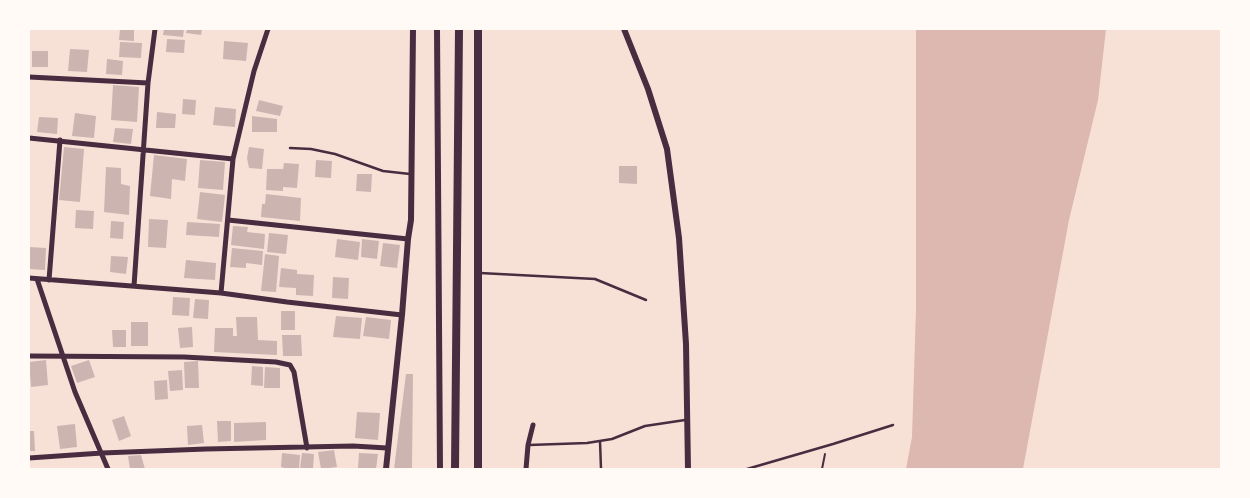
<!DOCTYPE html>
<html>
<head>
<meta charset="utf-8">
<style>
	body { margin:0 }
	#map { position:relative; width:1250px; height:498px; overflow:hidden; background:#f7e1d7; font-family:"Alegreya Sans",sans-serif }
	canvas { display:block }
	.frame { position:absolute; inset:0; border:30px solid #fffaf5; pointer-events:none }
</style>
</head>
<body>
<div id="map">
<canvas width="1250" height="498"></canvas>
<div class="frame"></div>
</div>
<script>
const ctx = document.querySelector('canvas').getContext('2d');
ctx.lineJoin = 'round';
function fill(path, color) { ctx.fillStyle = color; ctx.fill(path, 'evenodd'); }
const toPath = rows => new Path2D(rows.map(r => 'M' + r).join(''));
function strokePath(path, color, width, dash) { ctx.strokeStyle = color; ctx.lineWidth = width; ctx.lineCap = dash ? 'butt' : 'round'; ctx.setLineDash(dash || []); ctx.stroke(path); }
fill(toPath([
	[916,29,1106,29,1098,100,1069,220,1023,469,906,469,912,437,916,309]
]), '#dcb8b0');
fill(toPath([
	[120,29,134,29,134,41,119,40],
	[164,29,184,29,183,37,163,35],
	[187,29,202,29,201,35,186,33],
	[167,39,185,40,184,53,166,52],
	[224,41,248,43,246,61,223,59],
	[120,42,142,43,141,58,119,57],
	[70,49,89,50,87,72,68,71],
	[32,51,48,51,48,67,32,67],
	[107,59,123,61,122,75,106,74],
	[113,85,139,87,137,122,111,120],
	[183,99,196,100,195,115,182,114],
	[259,100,283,106,280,116,256,111],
	[215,107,236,109,235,127,213,125],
	[157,112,176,114,175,128,156,128],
	[75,113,96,116,94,138,72,136],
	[252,116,277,119,277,132,252,132],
	[39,117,58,118,57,134,37,132],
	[115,128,133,129,131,144,113,142],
	[64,147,84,149,80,202,59,200],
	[249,147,264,149,262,169,249,168,247,158],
	[154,155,187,159,185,181,172,179,171,199,150,196],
	[200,160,225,162,223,190,198,188],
	[316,160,332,161,331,178,315,177],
	[284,163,299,164,297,188,283,187,283,191,266,190,267,169,283,169],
	[619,166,637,166,637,184,619,183],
	[106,167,121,168,121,184,130,186,129,215,104,212],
	[357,174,372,174,371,192,356,191],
	[200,192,225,195,222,222,197,219],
	[266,194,301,198,300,221,261,217,262,204,265,204],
	[76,210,94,211,93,229,75,228],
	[149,219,168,220,166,248,148,247],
	[111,221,124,222,123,239,110,238],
	[187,222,220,224,219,237,186,235],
	[233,226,248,227,247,232,265,234,264,249,231,245],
	[269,233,288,235,286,254,267,252],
	[337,239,360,242,358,260,335,257],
	[362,239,379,241,377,259,361,257],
	[383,243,400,245,397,268,380,266],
	[29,247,46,248,45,270,29,269],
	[232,248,263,251,262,265,246,263,246,268,230,267],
	[265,254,279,256,276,292,261,291],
	[111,256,128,257,126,274,110,272],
	[186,260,216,263,215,280,184,278],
	[281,268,297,270,297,274,314,275,313,296,296,295,296,288,279,287],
	[333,277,349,278,348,299,332,298],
	[173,297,190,298,189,316,172,315],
	[195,299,209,300,208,319,193,318],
	[281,311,295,311,295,330,281,330],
	[336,316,362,318,360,339,333,337],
	[236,317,257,317,258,340,277,341,277,355,214,352,215,328,233,328,233,336,237,336],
	[366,317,391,320,389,339,363,336],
	[131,322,148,322,148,346,131,346],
	[192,327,193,347,180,348,178,328],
	[112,330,126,330,126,347,113,347],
	[282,335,301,335,302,356,283,356],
	[46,360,48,385,31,387,29,362],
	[89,360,95,377,77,383,71,366],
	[198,361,199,388,185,388,184,362],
	[252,366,263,367,263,386,251,385],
	[265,367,280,368,280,388,264,388],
	[182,370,183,390,170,391,168,371],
	[406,374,413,374,412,469,394,469],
	[167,380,168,399,155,400,154,381],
	[357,412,380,413,378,440,355,438],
	[124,416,131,436,119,441,112,420],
	[217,421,231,421,231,441,218,442],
	[266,422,266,440,234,442,234,423],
	[75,424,77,447,60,449,57,426],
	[202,425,204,443,188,445,187,426],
	[29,431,34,431,35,451,29,451],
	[334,450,337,467,329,468,329,469,321,469,318,452],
	[282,453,300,455,299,469,288,469,281,467],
	[302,453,314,454,313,469,300,469],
	[359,453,378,454,376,469,358,468],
	[141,455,145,469,130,469,128,456]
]), '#ccb4b1');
strokePath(toPath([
	[822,469,825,454]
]), '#4a2c40', 2);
strokePath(toPath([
	[290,148,311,149,335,154,383,171,410,174],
	[480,273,595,279,646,300],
	[600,441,601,469],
	[529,445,587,443,612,439,645,426,685,420],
	[747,469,833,444,893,425]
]), '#4a2c40', 2.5);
strokePath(toPath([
	[29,77,148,83],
	[29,138,233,159],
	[228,220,408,239],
	[29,278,221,293,287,302,402,315],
	[37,279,75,392,108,469],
	[49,280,60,140],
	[134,286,148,83,155,29],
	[221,293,233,159,254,71,268,29],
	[29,356,184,357,276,362,290,365,294,372,307,448],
	[29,458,102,453,206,449,353,446,387,448],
	[526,469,528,445,533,425]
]), '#4a2c40', 5);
strokePath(toPath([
	[437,29,440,469],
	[624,29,648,89,667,149,679,238,686,344,688,469],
	[386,469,402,315,408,239,411,220,413,29]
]), '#4a2c40', 6);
strokePath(toPath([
	[478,29,478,469],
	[455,469,459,29]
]), '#4a2c40', 8);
</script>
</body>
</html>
